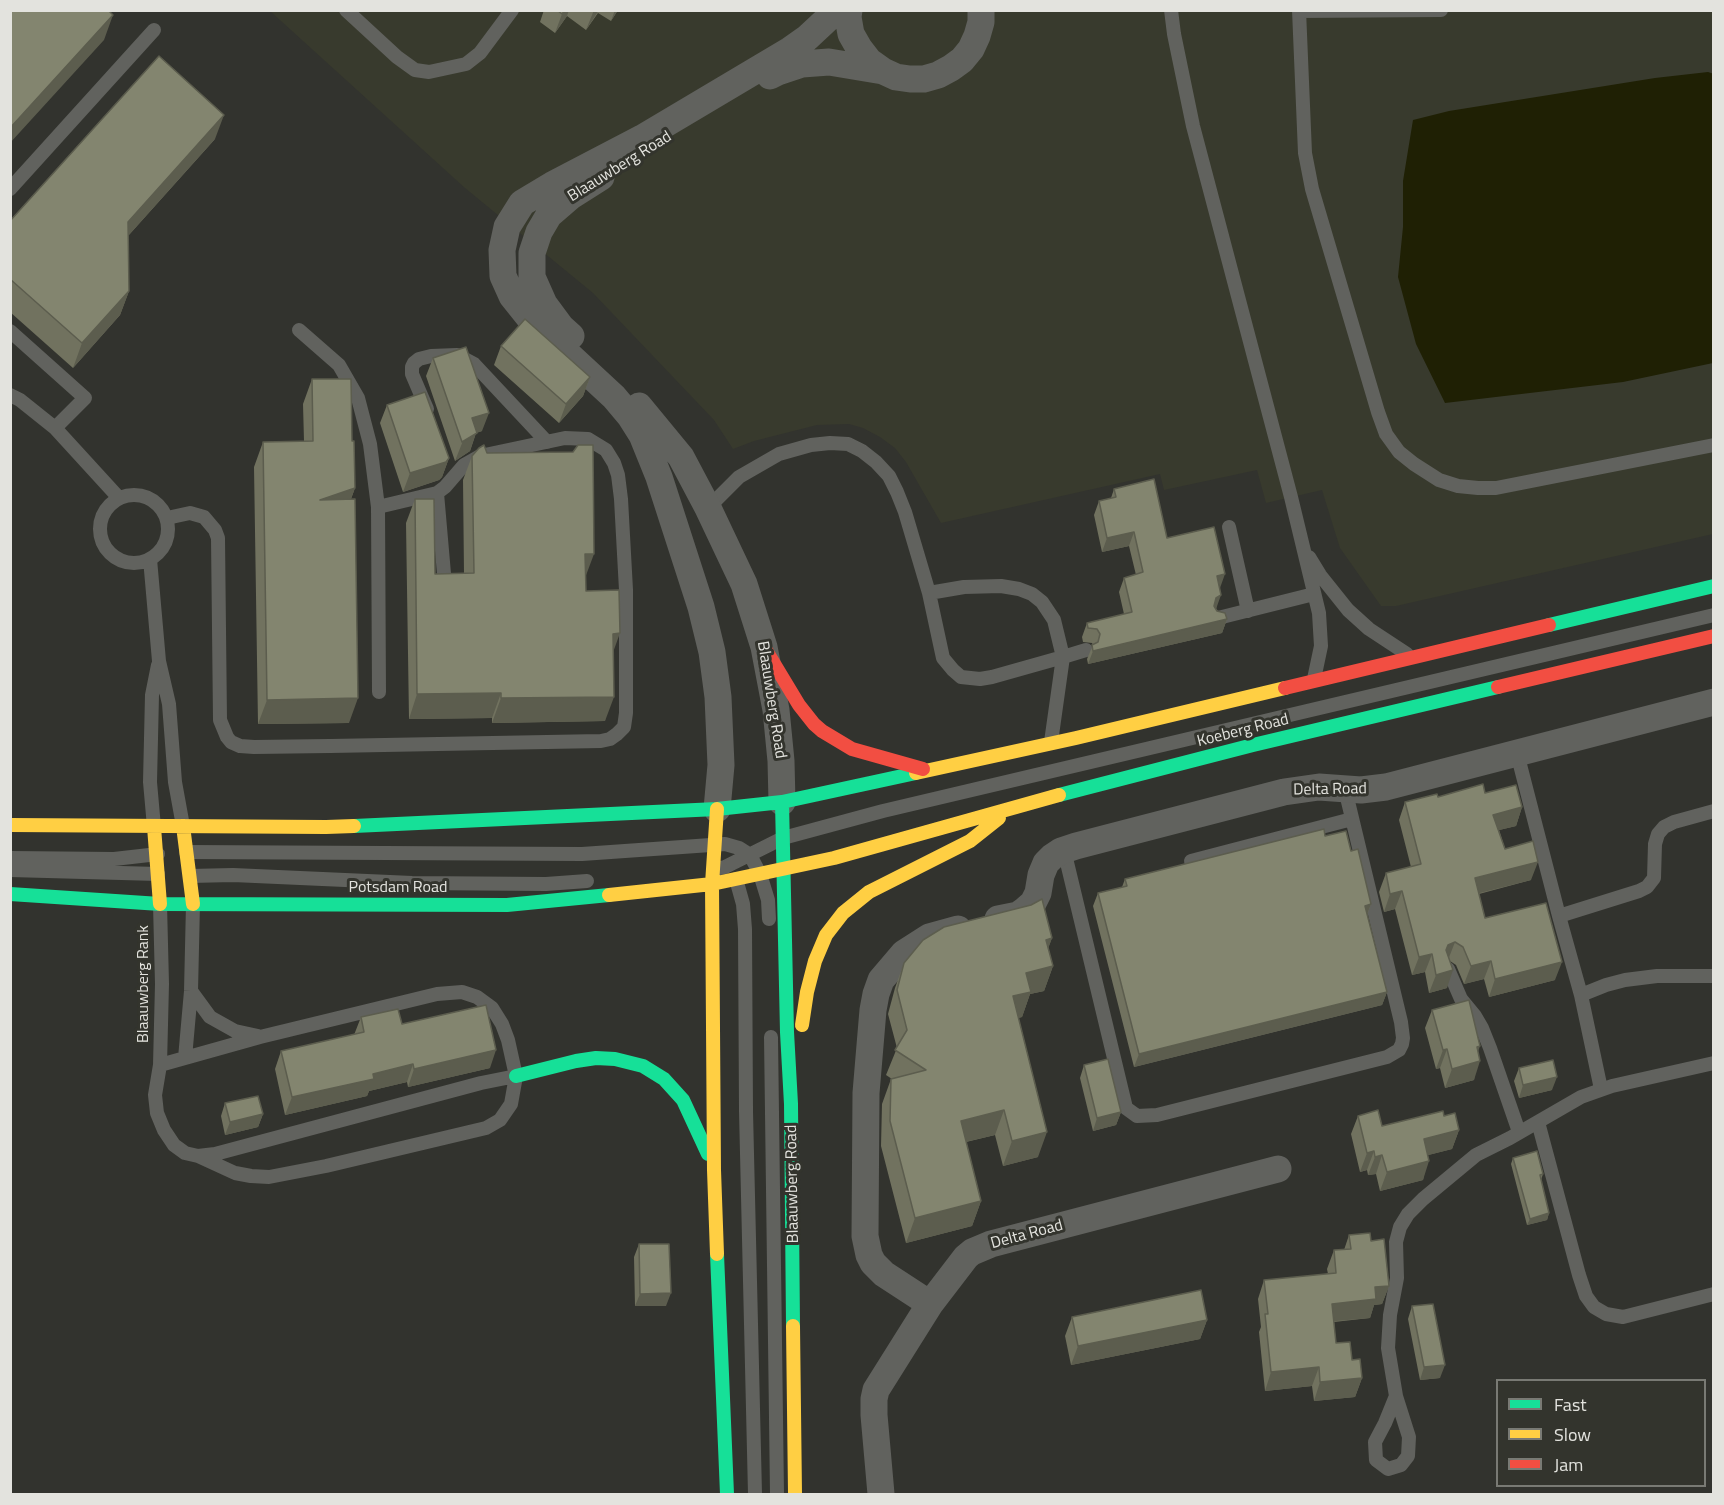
<!DOCTYPE html>
<html>
<head>
<meta charset="utf-8">
<style>
	body { margin:0 }
	#map { position:relative; width:1724px; height:1505px; overflow:hidden; background:#32332e; font-family:"Titillium Web",sans-serif }
	canvas { display:block }
	.frame { position:absolute; inset:0; border:12px solid #e3e3de; pointer-events:none }
	.legend { position:absolute; left:1496px; top:1379px; width:210px; height:108px; box-sizing:border-box; background:#33342d; border:2px solid #797a74; margin:0; padding:8px 10px; list-style:none; font-size:18px; color:#e3e3de }
	.legend li { display:flex; align-items:center; gap:12px; height:30px }
	.legend b { width:30px; border:2px solid #797a74 }
</style>
</head>
<body>
<div id="map">
<canvas width="1724" height="1505"></canvas>
<div class="frame"></div>
<ul class="legend">
<li><b style="height:8px;background:#16e098"></b>Fast</li>
<li><b style="height:8px;background:#ffcf43"></b>Slow</li>
<li><b style="height:8px;background:#f24e42"></b>Jam</li>
</ul>
</div>
<script>
const ctx = document.querySelector('canvas').getContext('2d');
ctx.lineJoin = 'round';
function fill(path, color) { ctx.fillStyle = color; ctx.fill(path, 'evenodd'); }
const toPath = rows => new Path2D(rows.map(r => 'M' + r).join(''));
function strokePath(path, color, width, dash) { ctx.strokeStyle = color; ctx.lineWidth = width; ctx.lineCap = dash ? 'butt' : 'round'; ctx.setLineDash(dash || []); ctx.stroke(path); }
function drawText(font, color, halo, rows, align = 'center') {
  ctx.font = font + ' "Titillium Web",sans-serif'; ctx.lineWidth = 6; ctx.setLineDash([]); ctx.textBaseline = 'middle'; ctx.strokeStyle = halo; ctx.fillStyle = color; for (const [text, x, y, turn = 0] of rows) {
    ctx.save(); ctx.translate(x, y); ctx.rotate((+turn || 0) * Math.PI / 180); ctx.textAlign = isNaN(turn) ? turn : align; if (halo) ctx.strokeText(text, 0, 0); ctx.fillText(text, 0, 0); ctx.restore();
  }
}
fill(toPath([
	[270,11,1713,11,1713,534,1396,606,1381,606,1340,548,1322,490,1266,503,1257,470,1164,490,1160,474,941,523,906,462,895,448,880,437,863,428,849,424,817,425,754,441,733,449,714,420,593,293,465,188]
]), '#383a2d');
fill(toPath([
	[1708,72,1714,74,1713,363,1623,382,1445,403,1416,344,1398,277,1403,227,1403,181,1413,120,1449,111,1655,78]
]), '#1f2004');
strokePath(toPath([
	[346,10,397,57,415,70,429,72,466,64,480,53,512,10],
	[1171,10,1174,34,1193,126,1291,497,1319,613,1321,646,1314,679],
	[1299,10,1305,153,1312,189,1378,412,1386,434,1399,452,1414,464,1439,480,1458,486,1478,488,1496,488,1714,445],
	[1299,11,1441,10],
	[10,189,154,30],
	[299,330,339,365,358,398,370,444,378,507,379,692],
	[10,331,85,398,55,428],
	[10,395,20,400,55,428,119,498],
	[427,409,412,374,412,367,414,363,419,359,431,356,457,355,474,364,547,442],
	[437,493,445,585],
	'100 529a34 34 0 1 1 68 0a34 34 0 1 1-68 0Z',
	[708,508,739,477,779,454,811,445,830,443,848,444,862,451,876,462,889,476,897,492,905,512,929,593],
	[167,518,190,513,204,517,215,530,218,538,220,720,227,737,231,742,240,746,254,747,330,746,601,741,610,739,617,734,624,727,626,713,626,590,621,499,618,475,614,463,606,450,588,439,565,438,480,456,464,465,445,487,437,493,378,507],
	[1229,527,1248,611],
	[1309,557,1320,575,1348,610,1369,629,1407,654],
	[150,559,159,661,169,704,175,782,183,826],
	[1218,618,1314,594],
	[1051,742,1063,657,1054,620,1042,602,1032,594,1019,589,1001,586,964,587,929,593,943,658,953,670,961,677,980,679,992,677,1063,657,1086,650],
	[1517,753,1559,916,1581,995,1601,1089],
	[154,827,150,782,152,695,158,665],
	[1064,850,1126,1108,1137,1116,1157,1115,1387,1057,1399,1050,1402,1044,1403,1038,1401,1022,1345,789],
	[186,852,582,854,725,844,739,848,750,855,760,874,768,900,769,919],
	[10,858,114,859,158,854],
	[1191,861,1352,819],
	[720,868,725,867,783,838,883,811,1714,615],
	[10,870,158,874],
	[190,876,233,875,412,883,546,884,587,881],
	[736,879,743,904,745,929,746,1111,755,1494],
	[160,904,162,984,160,1065,155,1095,157,1113,164,1130,174,1145,185,1153,198,1156,215,1154,481,1083,516,1076],
	[1559,916,1639,891,1647,887,1654,878,1655,844,1658,834,1664,827,1674,822,1714,811],
	[1448,969,1461,999,1475,1016,1482,1028,1490,1048,1519,1132],
	[191,991,210,1017,235,1031,258,1036],
	[1581,995,1606,985,1625,980,1657,976,1714,976],
	[771,1037,777,1494],
	[185,1058,191,991,193,904],
	[160,1065,260,1037,437,994,462,992,477,997,492,1008,502,1024,508,1040,516,1076,511,1104,500,1120,486,1128,326,1166,269,1177,251,1176,235,1173,198,1156],
	[1538,1122,1579,1275,1586,1296,1594,1307,1606,1314,1623,1317,1714,1294],
	[1396,1396,1385,1423,1375,1442,1376,1460,1388,1469,1401,1465,1408,1456,1409,1437,1396,1396,1388,1348,1390,1315,1397,1278,1396,1242,1400,1227,1408,1214,1423,1199,1476,1155,1510,1138,1581,1097,1612,1086,1714,1063]
]), '#61625e', 14);
strokePath(toPath([
	[849,10,848,17,851,34,859,48,869,61,883,71,896,77,910,79,924,79,938,75,951,68,962,60,971,49,977,36,981,22,981,10],
	[770,76,778,72,802,64,829,62,883,71],
	[571,336,561,327,544,304,532,277,532,253,539,232,549,215,571,196,601,177],
	[639,406,681,457,708,508,744,584,764,647,776,710,781,761,782,802],
	[717,809,721,765,718,697,712,652,701,607,659,477,642,435,630,416,614,397,532,321,512,296,503,276,502,250,507,227,522,203,552,185,642,138,790,50,807,38,837,10],
	[998,919,1018,915,1025,910,1033,903,1038,893,1041,875,1046,863,1052,857,1061,851,1076,846,1284,792,1319,787,1361,790,1386,787,1714,702],
	[930,1304,884,1274,873,1263,869,1255,865,1236,866,1093,873,1010,876,994,881,980,904,953,929,937,958,929],
	[881,1494,874,1415,874,1399,876,1390,930,1304,966,1257,972,1252,991,1244,1278,1169]
]), '#61625e', 27);
strokePath(toPath([
	[1549,625,1714,586],
	[1059,795,1253,745,1498,687],
	[782,802,787,1032,791,1104,793,1326],
	[354,826,717,809,782,802,916,773],
	[10,894,160,904,507,905,609,895],
	[516,1076,576,1061,596,1058,615,1059,643,1066,664,1079,683,1100,708,1154],
	[717,1254,727,1494]
]), '#16e098', 14);
strokePath(toPath([
	[916,773,1076,738,1285,688],
	[717,809,712,884,714,1170,717,1254],
	[10,825,326,827,354,826],
	[183,826,193,904],
	[154,827,160,904],
	[609,895,712,884,834,858,1059,795],
	[802,1025,807,992,815,961,826,935,843,913,869,892,970,841,999,818],
	[793,1326,795,1494]
]), '#ffcf43', 14);
strokePath(toPath([
	[764,647,799,705,814,724,822,731,852,749,923,769],
	[1498,687,1714,636],
	[1285,688,1549,625]
]), '#f24e42', 14);
fill(toPath([
	[544,10,618,10,611,21,598,13,586,30,567,16,555,33,540,22],
	[215,139,128,236,129,291,120,315,73,368,10,312,10,221],
	[501,346,590,377,583,396,559,423,494,365],
	[433,358,482,431,476,433,470,451,455,461,426,376],
	[312,379,352,441,355,488,351,499,349,723,258,724,254,467,263,442,304,441,303,404],
	[387,405,449,458,442,477,439,480,403,492,380,423],
	[487,453,585,578,586,591,613,651,605,721,492,723,492,718,409,719,406,523,415,499,435,574,464,574,463,480,472,456],
	[1114,489,1167,538,1220,588,1216,609,1227,619,1222,633,1088,664,1087,659,1093,645,1092,643,1083,642,1082,637,1087,623,1124,614,1119,592,1124,578,1136,575,1129,546,1102,552,1094,515,1099,501,1111,498],
	[1485,793,1522,807,1516,826,1499,830,1505,849,1531,880,1479,894,1485,918,1555,980,1489,997,1484,979,1464,984,1456,965,1450,961,1447,988,1429,993,1425,972,1412,975,1395,909,1384,912,1379,892,1386,873,1411,867,1399,820,1405,802,1438,797],
	[1325,836,1351,851,1371,904,1367,915,1387,992,1382,1005,1134,1067,1093,906,1098,893,1122,887,1125,879],
	[1052,938,1048,948,1053,966,1044,991,1030,994,1022,1017,1018,1018,1038,1157,1003,1166,995,1135,966,1142,981,1201,972,1226,906,1243,881,1146,882,1104,891,1079,892,1079,886,1075,897,1048,888,1014,895,988,904,963],
	[1432,1010,1478,1052,1474,1080,1445,1088,1440,1068,1436,1069,1425,1028],
	[361,1017,402,1024,490,1068,408,1087,407,1082,369,1091,367,1096,285,1115,275,1069,281,1051,354,1035],
	[1084,1065,1121,1112,1116,1125,1093,1131,1080,1078],
	[1519,1068,1552,1090,1519,1098,1514,1081],
	[225,1103,263,1114,258,1127,225,1135,221,1116],
	[1358,1116,1382,1126,1444,1116,1459,1130,1452,1149,1428,1155,1423,1180,1380,1191,1376,1174,1368,1175,1367,1170,1360,1172,1351,1134],
	[1513,1158,1543,1174,1541,1180,1549,1213,1547,1220,1527,1225,1511,1164],
	[1349,1235,1371,1241,1389,1286,1382,1304,1374,1305,1370,1318,1334,1322,1336,1343,1352,1360,1362,1378,1355,1397,1314,1401,1312,1386,1265,1391,1259,1332,1261,1327,1258,1299,1264,1280,1328,1274,1327,1269,1334,1250,1344,1250],
	[639,1244,666,1306,635,1306,634,1257],
	[1412,1306,1440,1378,1420,1380,1408,1319],
	[1072,1317,1207,1320,1200,1339,1071,1365,1065,1336]
]), '#71725f');
fill(toPath([
	[565,10,569,10,567,16,555,33,562,14],
	[594,10,599,10,586,30],
	[615,10,618,10,611,21],
	[113,15,104,40,10,143,10,128],
	[224,115,215,139,119,246,128,222],
	[129,291,120,315,73,368,82,343],
	[590,377,583,396,559,423,566,404],
	[489,413,482,431,476,433,470,451,455,461,472,418],
	[449,458,442,477,439,480,403,492,410,473],
	[355,488,346,512,320,500],
	[1134,532,1129,546,1102,552,1107,538],
	[585,554,594,554,585,578],
	[1225,574,1220,588,1217,576],
	[1221,595,1216,609,1211,612,1216,598],
	[1227,619,1222,633,1088,664,1093,651],
	[620,633,611,658,613,634],
	[501,693,492,718,409,719,417,694],
	[614,697,605,721,492,723,501,698],
	[358,698,349,723,258,724,267,700],
	[1522,807,1516,826,1487,833,1493,815],
	[1538,862,1531,880,1468,896,1475,878],
	[1402,891,1395,909,1384,912,1390,894],
	[1371,904,1366,917,1365,906],
	[1052,938,1043,963,1046,940],
	[1455,942,1448,960,1441,963,1448,945],
	[1432,954,1425,972,1412,975,1419,957],
	[1491,961,1484,979,1464,984,1471,966],
	[1562,962,1555,980,1489,997,1495,979],
	[1053,966,1044,991,1030,994,1022,1017,1004,1021,1013,996,1026,973],
	[1453,970,1447,988,1429,993,1436,975],
	[1387,992,1382,1005,1134,1067,1139,1054],
	[1480,1046,1474,1063,1480,1061,1474,1080,1445,1088,1452,1069,1477,1047],
	[1447,1049,1440,1068,1436,1069,1443,1050],
	[496,1050,490,1068,408,1087,414,1069],
	[413,1064,407,1082,369,1091,367,1096,285,1115,292,1097,373,1074],
	[1557,1077,1552,1090,1519,1098,1523,1085],
	[1004,1110,995,1135,952,1145,961,1121],
	[1121,1112,1116,1125,1093,1131,1097,1118],
	[263,1114,258,1127,225,1135,230,1122],
	[1459,1130,1452,1149,1417,1158,1424,1139],
	[1047,1132,1038,1157,1003,1166,1012,1141],
	[1374,1151,1367,1170,1360,1172,1367,1153],
	[1382,1155,1376,1174,1368,1175,1375,1157],
	[1429,1161,1423,1180,1380,1191,1387,1172],
	[981,1201,972,1226,906,1243,915,1218],
	[1549,1213,1547,1220,1527,1225,1530,1219],
	[1389,1286,1382,1304,1374,1305,1370,1318,1325,1322,1332,1304,1375,1287],
	[671,1293,666,1306,635,1306,640,1294],
	[1207,1320,1200,1339,1071,1365,1078,1346],
	[1445,1365,1440,1378,1420,1380,1424,1367],
	[1319,1367,1312,1386,1265,1391,1271,1372],
	[1362,1378,1355,1397,1314,1401,1320,1382]
]), '#5c5d4e');
const building = toPath([
	[10,10,108,10,113,15,10,128,10,10],
	[557,10,565,10,562,14,557,10],
	[159,56,224,115,128,222,129,291,82,343,10,279,10,221,159,56],
	[525,319,590,377,566,404,501,346,525,319],
	[466,347,489,413,472,418,477,433,462,442,433,358,466,347],
	[312,379,351,379,352,441,354,441,355,488,320,500,355,499,358,698,267,700,263,442,313,441,312,379],
	[425,392,449,458,446,462,410,473,387,405,425,392],
	[484,445,487,453,573,452,578,445,593,445,594,554,585,554,586,591,619,590,620,633,613,634,614,697,501,698,501,693,417,694,415,499,434,499,435,574,474,573,472,456,479,448,484,445],
	[1154,479,1167,538,1214,527,1225,574,1217,576,1221,595,1216,598,1214,606,1217,611,1225,613,1227,619,1093,651,1092,645,1098,642,1100,634,1097,629,1088,628,1087,623,1132,612,1124,578,1143,572,1134,532,1107,538,1099,501,1116,497,1114,489,1154,479],
	[1483,784,1485,793,1516,785,1522,807,1493,815,1505,849,1533,841,1538,862,1475,878,1485,918,1546,903,1562,962,1495,979,1491,961,1471,966,1463,947,1455,942,1448,945,1446,950,1453,970,1436,975,1432,954,1419,957,1402,891,1390,894,1386,873,1421,864,1405,802,1437,794,1438,797,1483,784],
	[1324,829,1325,836,1346,831,1351,851,1358,849,1371,904,1365,906,1387,992,1139,1054,1098,893,1127,886,1125,879,1324,829],
	[1042,899,1052,938,1046,940,1053,966,1026,973,1031,992,1013,996,1047,1132,1012,1141,1004,1110,961,1121,981,1201,915,1218,890,1121,891,1079,926,1070,895,1050,907,1030,897,990,904,963,923,940,944,927,1031,905,1042,899],
	[1469,1000,1480,1046,1477,1047,1480,1061,1452,1069,1447,1049,1443,1050,1432,1010,1469,1000],
	[486,1005,496,1050,414,1069,413,1064,373,1074,374,1079,292,1097,281,1051,364,1032,361,1017,398,1009,402,1024,486,1005],
	[1108,1059,1121,1112,1097,1118,1084,1065,1108,1059],
	[1553,1060,1557,1077,1523,1085,1519,1068,1553,1060],
	[258,1096,263,1114,230,1122,225,1103,258,1096],
	[1378,1110,1382,1126,1443,1111,1444,1116,1455,1113,1459,1130,1424,1139,1429,1161,1387,1172,1382,1155,1375,1157,1374,1151,1367,1153,1358,1116,1378,1110],
	[1537,1151,1543,1174,1540,1175,1549,1213,1530,1219,1513,1158,1537,1151],
	[1370,1233,1371,1241,1384,1239,1389,1286,1375,1287,1376,1299,1332,1304,1336,1343,1350,1342,1352,1360,1360,1359,1362,1378,1320,1382,1319,1367,1271,1372,1265,1314,1268,1314,1264,1280,1336,1273,1334,1250,1351,1249,1349,1235,1370,1233],
	[639,1244,669,1244,671,1293,640,1294,639,1244],
	[1201,1290,1207,1320,1078,1346,1072,1317,1201,1290],
	[1433,1304,1445,1365,1424,1367,1412,1306,1433,1304]
]);
fill(building, '#83856f');
strokePath(building, '#5c5d4e', 1.5);
drawText('16px', '#e3e3de', '#33342d', [
	["Blaauwberg Road",620,167,-32],
	["Blaauwberg Road",771,700,81],
	["Koeberg Road",1243,731,-14],
	["Delta Road",1330,790,-1],
	["Potsdam Road",398,888],
	["Blaauwberg Rank",144,984,-90],
	["Blaauwberg Road",793,1184,-91],
	["Delta Road",1027,1235,-15]
]);
</script>
</body>
</html>
